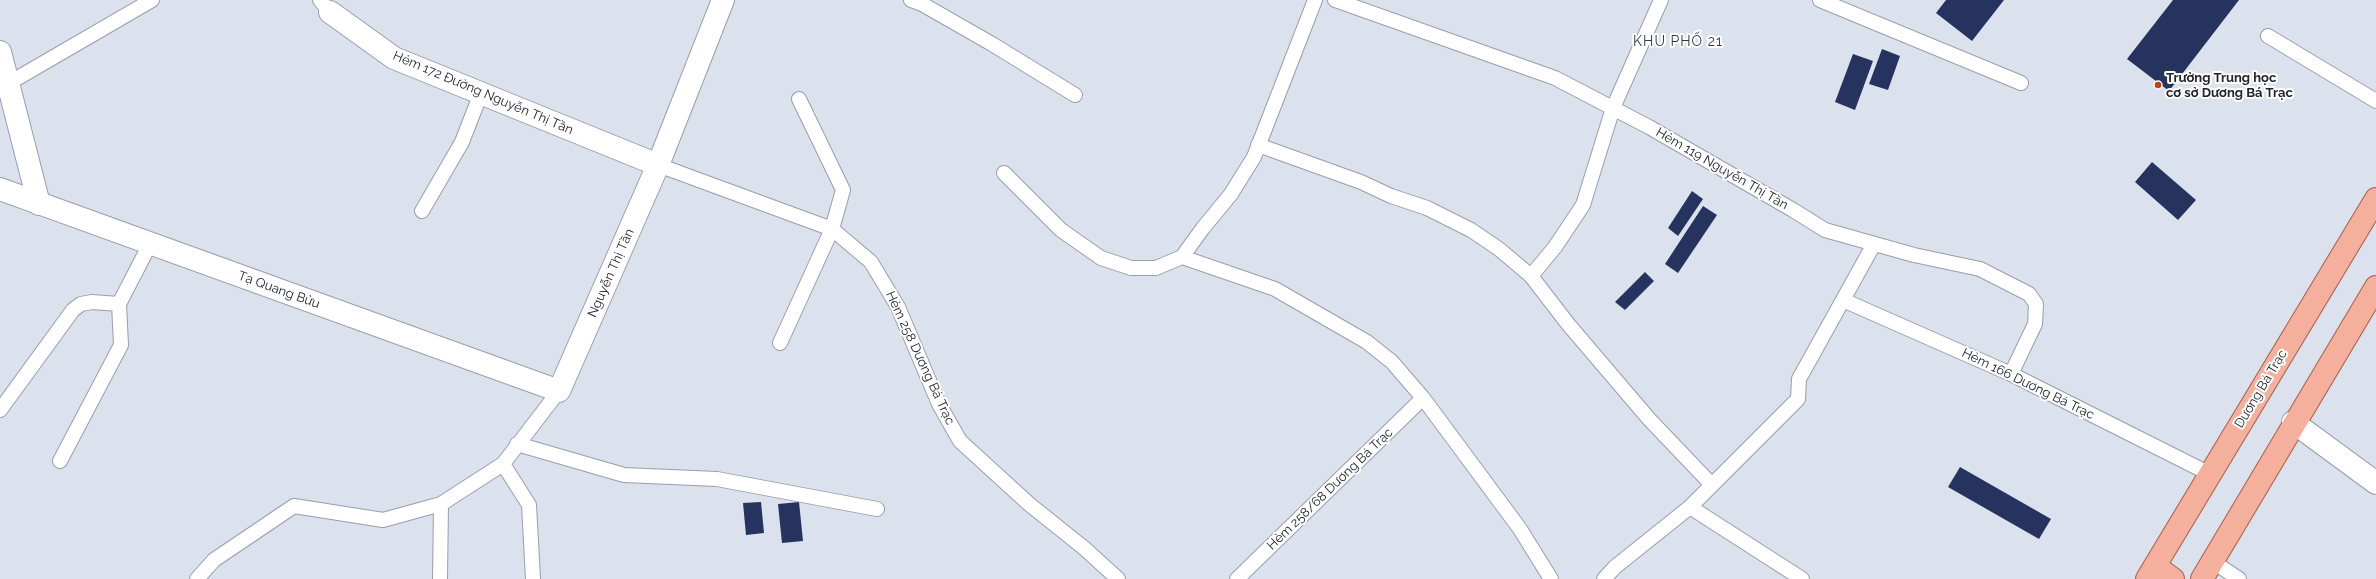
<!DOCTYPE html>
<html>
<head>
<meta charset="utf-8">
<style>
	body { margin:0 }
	canvas { display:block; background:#dce1ee }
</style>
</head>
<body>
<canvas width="2376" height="579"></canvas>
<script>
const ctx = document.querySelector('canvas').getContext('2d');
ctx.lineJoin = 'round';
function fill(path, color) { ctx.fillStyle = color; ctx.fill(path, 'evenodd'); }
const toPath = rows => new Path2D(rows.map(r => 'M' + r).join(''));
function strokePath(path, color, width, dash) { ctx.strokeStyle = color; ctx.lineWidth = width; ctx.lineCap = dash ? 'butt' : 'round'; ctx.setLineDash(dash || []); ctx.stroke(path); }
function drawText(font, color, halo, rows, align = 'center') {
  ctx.font = font + ' Raleway,sans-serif'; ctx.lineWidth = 4; ctx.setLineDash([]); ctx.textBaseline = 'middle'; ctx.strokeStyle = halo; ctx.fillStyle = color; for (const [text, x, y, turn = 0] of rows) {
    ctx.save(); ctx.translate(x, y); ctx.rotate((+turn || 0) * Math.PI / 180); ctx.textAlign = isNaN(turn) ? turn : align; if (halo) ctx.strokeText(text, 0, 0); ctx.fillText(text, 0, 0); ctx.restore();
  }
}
fill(toPath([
	[1946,0,2004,0,1972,41,1936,13],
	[2173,0,2239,0,2169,91,2127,59],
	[1882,49,1900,56,1888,90,1869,84],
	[1853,54,1873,61,1855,110,1835,102],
	[2152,162,2196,200,2178,220,2135,182],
	[1692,191,1703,199,1678,236,1668,228],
	[1703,206,1717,215,1678,273,1665,264],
	[1645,272,1654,281,1625,310,1615,302],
	[1960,467,2051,519,2039,539,1948,487],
	[761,502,764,533,746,535,743,503],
	[799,502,803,541,782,543,778,504]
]), '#25335e');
const service = toPath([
	[320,0,330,12],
	[911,0,922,4,992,44,1075,95],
	[1335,0,1555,78,1649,127,1793,210,1825,230,1914,255,1980,269,2029,294,2036,304,2035,324,2011,374],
	[1820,0,2021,83],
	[2268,36,2376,101],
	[9,83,152,0],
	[1258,145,1361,182,1391,196,1427,208,1471,230,1499,249,1531,276,1568,324,1649,419,1712,485],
	[658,165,832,229,871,262,898,307,939,404,960,441,1029,504,1084,548,1118,579],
	[1004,173,1061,230,1101,258,1131,268,1156,268,1182,257,1203,228,1231,194,1254,157,1315,0],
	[422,211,462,142,481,93],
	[1182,257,1275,289,1367,342,1392,362,1423,398,1520,529,1551,579],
	[1531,276,1555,247,1583,205,1613,108,1661,0],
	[1843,300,2011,374,2210,474],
	[780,343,832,229,843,190,799,99],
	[0,410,73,310,81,304,92,302,119,304,150,244],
	[517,444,624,475,717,479,877,509],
	[60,461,121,345,119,304],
	[503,464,529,505,533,579],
	[1690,507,1802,579],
	[2212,561,2239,579],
	[197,579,214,560,294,506,383,520,441,504,503,464,559,391],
	[440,579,441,504],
	[1237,579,1423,398],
	[1604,579,1615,567,1690,507,1798,399,1799,379,1874,244]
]);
const minor = toPath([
	[330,12,394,58,658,165],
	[0,52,39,204],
	[2293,422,2376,483]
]);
const secondary = toPath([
	[0,189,559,391,658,165,723,0]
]);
const primary = toPath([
	[2155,566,2173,579],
	[2147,579,2376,199],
	[2202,579,2376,287]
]);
strokePath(service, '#999eaa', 16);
strokePath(minor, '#999eaa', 24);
strokePath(secondary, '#999eaa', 24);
strokePath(primary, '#a65d49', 24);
strokePath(service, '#fff', 14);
strokePath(minor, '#fff', 22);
strokePath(secondary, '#fff', 22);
strokePath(primary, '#f4b09c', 22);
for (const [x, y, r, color] of [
	[2158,85,4,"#c73f0f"]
]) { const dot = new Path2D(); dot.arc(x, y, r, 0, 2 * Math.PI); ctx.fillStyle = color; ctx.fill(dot); strokePath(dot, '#fff', 1.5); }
drawText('bold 13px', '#23252a', '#fff', [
	["Trường Trung học",2166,78],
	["cơ sở Dương Bá Trạc",2166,93]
], 'left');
drawText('13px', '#23252a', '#fff', [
	["Hẻm 172 Đường Nguyễn Thị Tần",483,93,23],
	["Hẻm 119 Nguyễn Thị Tần",1722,169,30],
	["Nguyễn Thị Tần",611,273,-66],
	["Tạ Quang Bửu",279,290,20],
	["Hẻm 258 Dương Bá Trạc",920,358,65],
	["Hẻm 166 Dương Bá Trạc",2028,384,26],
	["Dương Bá Trạc",2261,389,-59],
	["Hẻm 258/68 Dương Bá Trạc",1330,489,-44]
]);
ctx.letterSpacing = '1px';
drawText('14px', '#333741', '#fff', [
	["KHU PHỐ 21",1678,42]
]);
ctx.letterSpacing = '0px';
</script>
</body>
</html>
